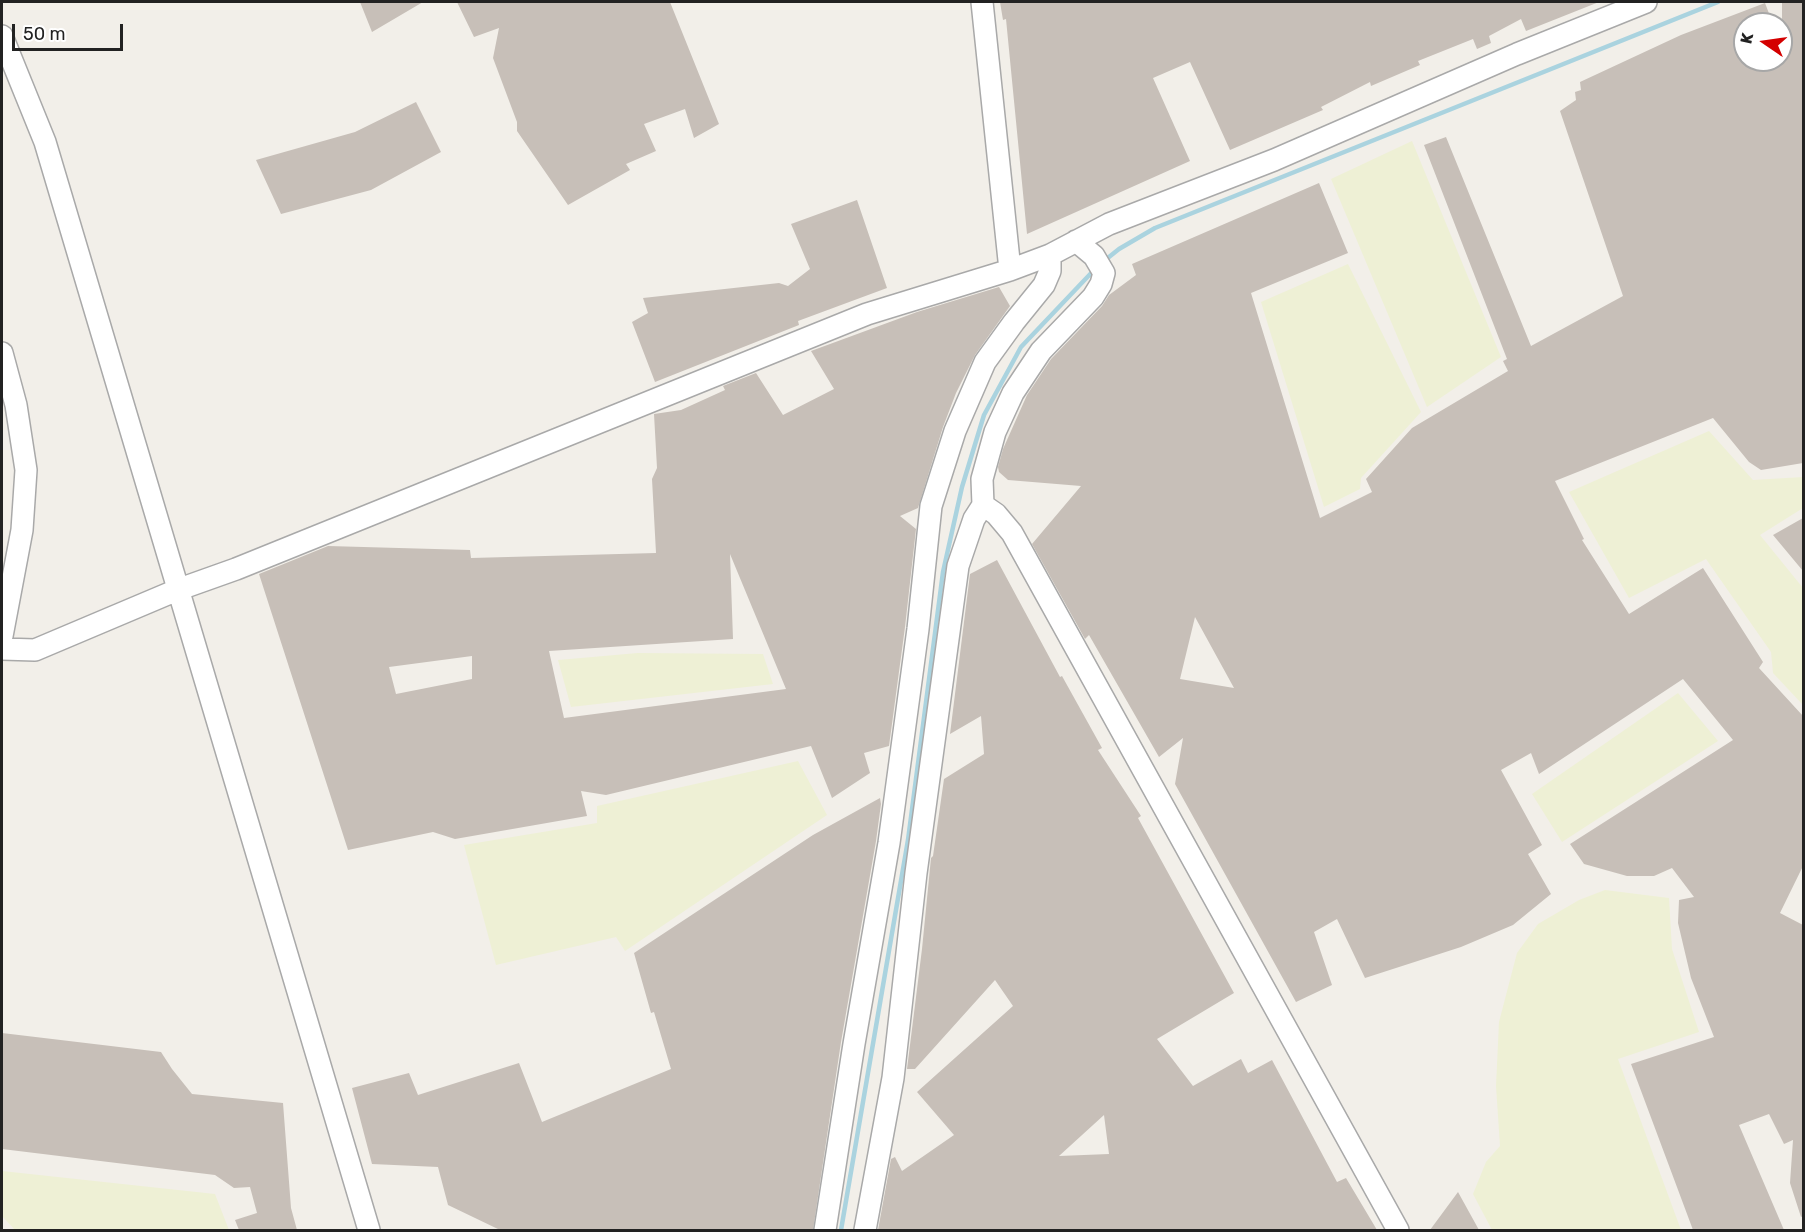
<!DOCTYPE html>
<html>
<head>
<meta charset="utf-8">
<style>
	body { margin:0 }
	#map { position:relative; width:1805px; height:1232px; overflow:hidden; background:#f2efe9; font-family:Rubik,sans-serif }
	canvas { display:block }
	.frame { position:absolute; inset:0; border:3px solid #222; pointer-events:none }
	.north { position:absolute; left:1733px; top:12px; width:60px; height:60px; box-sizing:border-box; background:#fff; border:2px solid #a7a7a7; border-radius:50%; rotate:283deg; font-size:16px; font-weight:700; line-height:24px; text-align:center; color:#222 }
	.north::after { content:''; display:block; margin:auto; width:21px; height:27px; background:#d40000; clip-path:polygon(50% 0,100% 100%,50% 72%,0 100%) }
	.scale { position:absolute; left:12px; top:24px; width:111px; height:27px; box-sizing:border-box; border:3px solid #222; border-top:0; padding-left:8px; font-size:18px; line-height:21px; white-space:nowrap; color:#222; -webkit-text-stroke:4px #fff; paint-order:stroke }
</style>
</head>
<body>
<div id="map">
<canvas width="1805" height="1232"></canvas>
<div class="frame"></div>
<div class="north">K</div>
<div class="scale">50 m</div>
</div>
<script>
const ctx = document.querySelector('canvas').getContext('2d');
ctx.lineJoin = 'round';
function fill(path, color) { ctx.fillStyle = color; ctx.fill(path, 'evenodd'); }
const toPath = rows => new Path2D(rows.map(r => 'M' + r).join(''));
function strokePath(path, color, width, dash) { ctx.strokeStyle = color; ctx.lineWidth = width; ctx.lineCap = dash ? 'butt' : 'round'; ctx.setLineDash(dash || []); ctx.stroke(path); }
fill(toPath([
	[1412,141,1501,357,1427,407,1331,179],
	[1348,264,1421,412,1361,478,1360,489,1324,507,1261,302],
	[1709,431,1753,480,1803,477,1803,508,1760,535,1803,588,1803,705,1773,673,1771,652,1706,559,1629,598,1569,492],
	[638,653,763,654,773,684,571,707,558,660],
	[1678,693,1718,741,1562,842,1532,794],
	[798,761,827,815,625,951,616,937,496,965,464,845,597,823,597,806],
	[1605,890,1669,898,1672,949,1699,1032,1618,1059,1681,1230,1492,1230,1473,1194,1486,1162,1500,1146,1496,1086,1499,1022,1517,953,1538,924,1579,900],
	[2,1171,215,1194,229,1230,15,1230,2,1216]
]), '#eef0d5');
strokePath(toPath([
	[1104,261,1119,249,1155,228,1718,2],
	[841,1230,908,840,943,572,962,487,984,415,1021,347,1095,269]
]), '#aad3df', 4.5);
fill(toPath([
	[360,2,423,2,372,32],
	[457,2,670,2,719,124,694,138,685,109,644,124,656,151,626,164,630,170,568,205,517,131,517,122,493,58,499,28,474,37],
	[1000,2,1599,2,1526,31,1521,19,1489,36,1491,43,1477,49,1473,39,1418,61,1420,65,1371,86,1370,82,1321,107,1323,110,1230,150,1190,62,1153,78,1190,161,1027,234,1006,19,1003,20],
	[1782,2,1803,2,1803,463,1761,470,1749,462,1713,418,1555,481,1584,539,1582,540,1629,614,1703,568,1763,662,1759,668,1803,716,1803,866,1780,913,1803,925,1803,1216,1801,1217,1790,1183,1793,1140,1784,1144,1769,1114,1739,1125,1784,1230,1693,1230,1631,1064,1714,1037,1691,978,1678,923,1679,900,1694,897,1672,868,1654,876,1627,876,1584,864,1570,844,1733,740,1683,679,1539,774,1531,753,1501,770,1542,845,1528,854,1551,894,1513,925,1461,947,1365,978,1337,919,1314,932,1332,985,1296,1002,1175,784,1183,738,1159,757,1089,635,1085,639,1032,544,1081,486,1008,480,999,472,998,467,1003,449,1027,395,1051,359,1102,306,1109,295,1136,275,1132,264,1319,183,1348,253,1251,293,1320,518,1372,492,1366,479,1412,428,1508,371,1503,361,1507,359,1424,145,1446,137,1531,346,1623,296,1560,111,1576,100,1575,92,1581,90,1580,82,1681,35,1765,3,1773,24,1745,24,1745,60,1782,60],
	[1195,617,1234,688,1180,679],
	[416,102,441,152,371,190,281,214,256,160,355,132],
	[857,200,887,288,798,321,799,325,655,382,632,322,648,313,643,298,779,283,788,286,810,269,791,224],
	[999,287,1010,306,975,355,956,393,943,427,918,508,900,516,916,529,905,627,889,746,864,753,870,773,832,798,811,746,606,795,581,791,587,816,455,839,433,832,348,850,259,574,328,546,470,550,471,558,656,553,652,479,657,468,654,414,681,410,725,390,723,386,728,384,756,373,783,415,834,389,811,351,917,312],
	[730,554,786,689,564,718,549,651,733,639],
	[472,656,472,679,396,694,389,667],
	[1803,518,1803,571,1773,535],
	[997,560,1060,677,1062,676,1102,748,1098,750,1141,816,1138,818,1234,993,1157,1039,1193,1086,1241,1059,1248,1073,1272,1060,1337,1182,1346,1178,1377,1230,878,1230,891,1159,895,1157,902,1171,954,1135,917,1092,1013,1006,995,980,915,1069,907,1069,922,949,931,858,933,856,944,779,984,754,981,716,950,734,970,574],
	[1104,1115,1109,1154,1059,1156],
	[880,798,881,804,876,841,841,1042,813,1230,500,1230,448,1205,438,1167,372,1164,352,1088,409,1073,418,1095,519,1063,542,1122,671,1069,654,1012,651,1013,634,953,813,835],
	[2,1033,161,1052,172,1069,192,1094,283,1103,291,1208,297,1230,239,1230,235,1220,257,1213,250,1187,234,1188,215,1175,2,1149],
	[1458,1192,1479,1230,1430,1230]
]), '#c7bfb8');
const minor = toPath([
	[982,2,1010,270],
	[2,36,45,142,369,1230],
	[1076,241,1094,256,1104,273,1101,284,1093,297,1041,351,1013,393,995,432,982,479,983,505,996,514,1012,533,1398,1230],
	[2,353,16,405,26,470,22,530,2,636],
	[2,649,35,650,177,590,236,569,867,314,1010,270,1050,255,1109,224,1274,160,1517,54,1646,2],
	[825,1230,854,1044,889,843,918,629,931,506,955,431,985,362,1014,322,1044,285,1050,271,1050,255],
	[865,1230,893,1078,916,873,958,566,974,519,983,505]
]);
strokePath(minor, '#a9a9a9', 24);
strokePath(minor, '#fff', 21);
</script>
</body>
</html>
